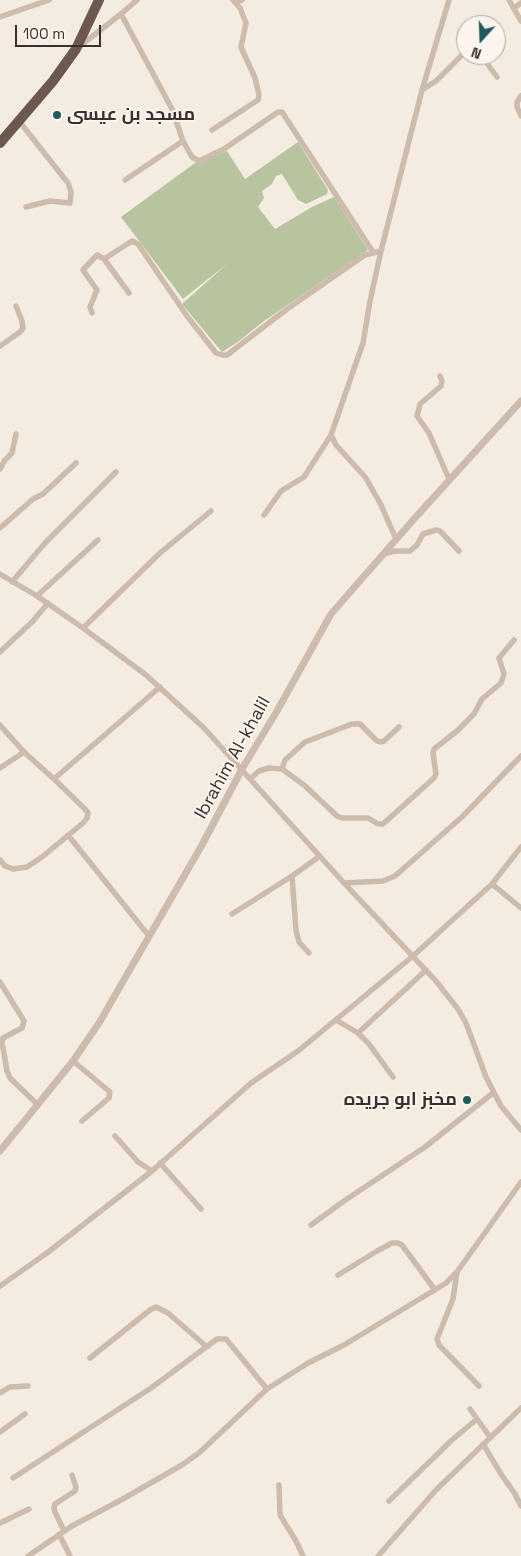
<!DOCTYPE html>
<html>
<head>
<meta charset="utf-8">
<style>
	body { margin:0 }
	#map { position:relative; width:521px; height:1556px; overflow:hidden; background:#f4ebe1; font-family:"Space Grotesk",sans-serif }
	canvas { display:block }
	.north { position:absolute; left:456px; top:15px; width:50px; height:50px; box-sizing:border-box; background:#fbf5ee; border:1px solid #aea6a0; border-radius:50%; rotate:200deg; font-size:14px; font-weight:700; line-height:20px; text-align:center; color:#3b302b }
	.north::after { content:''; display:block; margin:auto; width:18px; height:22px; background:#1f5a5e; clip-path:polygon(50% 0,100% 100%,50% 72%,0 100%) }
	.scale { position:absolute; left:15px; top:25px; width:86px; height:22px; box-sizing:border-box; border:2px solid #3b302b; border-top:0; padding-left:6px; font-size:15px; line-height:18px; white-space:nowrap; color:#3b302b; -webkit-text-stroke:4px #fbf5ee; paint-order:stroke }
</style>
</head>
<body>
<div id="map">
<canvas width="521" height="1556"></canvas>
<div class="north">N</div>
<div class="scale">100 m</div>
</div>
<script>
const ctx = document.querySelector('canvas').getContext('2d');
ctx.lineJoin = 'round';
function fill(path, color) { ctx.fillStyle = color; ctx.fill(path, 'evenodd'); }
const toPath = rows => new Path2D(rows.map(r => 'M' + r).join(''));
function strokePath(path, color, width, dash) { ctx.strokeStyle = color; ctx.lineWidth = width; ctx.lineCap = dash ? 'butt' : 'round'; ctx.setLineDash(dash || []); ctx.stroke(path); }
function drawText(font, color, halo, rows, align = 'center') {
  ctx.font = font + ' "Space Grotesk",Cairo,sans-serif'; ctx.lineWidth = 4; ctx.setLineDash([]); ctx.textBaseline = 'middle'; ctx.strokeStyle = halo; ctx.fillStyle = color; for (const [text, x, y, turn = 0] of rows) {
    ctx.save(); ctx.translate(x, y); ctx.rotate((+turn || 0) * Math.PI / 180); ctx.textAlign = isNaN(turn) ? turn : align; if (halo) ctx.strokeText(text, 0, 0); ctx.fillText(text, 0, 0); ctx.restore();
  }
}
fill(toPath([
	[298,142,328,190,327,194,306,204,298,200,282,174,276,176,272,184,262,191,264,198,258,207,275,229,312,207,334,197,368,250,264,321,239,341,222,352,182,304,228,263,183,299,121,217,195,163,227,151,245,179]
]), '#b8c4a0');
strokePath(toPath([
	[509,0,521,21],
	[235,2,242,0],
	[514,8,521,3],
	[121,14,172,109,183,141,125,180],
	[0,17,49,0],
	[80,46,121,14,137,0],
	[481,55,497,77],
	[422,90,436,81,466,51],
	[521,96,517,102,517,107,521,116],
	[19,121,68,183,71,192,70,203,50,201,26,207],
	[212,130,258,100,259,95,255,78,241,47,246,23,240,8,233,0],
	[183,141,192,157,199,161,224,149,278,112,282,112,373,252],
	[129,293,104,259,132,241,138,244,187,316,216,353,222,355,227,355,287,309,365,255,381,251],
	[92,313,90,307,97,290,83,270,97,255,104,259],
	[0,346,20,332,23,328,22,321,16,306],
	[440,376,442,381,441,386,420,404,417,416,429,433,449,479],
	[0,469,5,460,12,453,16,434],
	[264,515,281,491,304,477,331,435],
	[0,528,33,499,43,494,76,463],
	[396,539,381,505,366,478,336,445,331,435,363,343,370,301,381,251,422,90,449,0],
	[383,554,395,551,410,551,417,545,423,534,436,530,440,531,459,551],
	[0,574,37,596,83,628,146,675,204,728,344,883,436,981,458,1009,466,1023,486,1077,501,1106,521,1130],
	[12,582,45,543,116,472],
	[37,596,98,540],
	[83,628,160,553,211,511],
	[0,652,33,621,48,603],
	[0,725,24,752],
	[0,768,24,752,54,779],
	[282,769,285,760,305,742,352,724,360,724,377,741,380,742,384,741,399,727],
	[250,779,259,771,269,768,282,769,304,785,337,816,342,818,368,818,378,824,383,824,434,778,436,774,433,753,434,749,457,731,474,714,482,699,501,683,504,674,499,658,514,640],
	[68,835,149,936],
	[0,860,5,866,13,869,27,867,42,857,83,823,87,818,88,813,85,809,54,779,160,687],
	[292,876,296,930,299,942,309,953],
	[344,883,383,881,395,876,463,816,521,756],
	[492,884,521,908],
	[232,914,292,876,320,856],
	[0,982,24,1021,22,1028,3,1038,2,1042,7,1071,10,1078,38,1105],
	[336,1020,358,1033,369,1044,393,1077],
	[358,1033,426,970],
	[73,1061,110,1092,109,1098,82,1121],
	[115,1136,138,1162,152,1171],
	[160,1163,201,1209],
	[311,1225,344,1201,425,1147,493,1093],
	[457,1272,453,1299,437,1339,439,1345,479,1386],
	[338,1275,377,1251,392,1243,398,1243,402,1245,435,1290],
	[0,1286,47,1253,152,1171,251,1083,298,1051,413,956,492,884,521,847],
	[90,1358,150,1310,156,1307,168,1313,207,1347],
	[0,1393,10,1387,28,1386],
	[470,1409,490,1437],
	[0,1432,25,1414],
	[483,1444,501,1474,515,1494,521,1506],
	[13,1478,151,1388,217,1339,226,1339,267,1389],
	[279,1485,280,1515,296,1541,303,1556],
	[389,1501,452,1440,477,1419],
	[0,1523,29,1509],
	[64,1531,55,1512,54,1508,55,1504,75,1491,76,1487,72,1475],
	[59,1534,70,1556],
	[28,1556,72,1526,121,1500,182,1465,199,1453,267,1389,308,1363,344,1345,446,1283,457,1272,521,1182],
	[378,1556,436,1490,521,1408]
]), '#cdbbac', 5.5);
strokePath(toPath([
	[0,1151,73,1061,99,1023,202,845,242,769,277,711,331,614,414,519,521,401]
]), '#cdbbac', 7);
strokePath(toPath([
	[0,143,53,81,76,49,99,0]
]), '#6c584f', 10);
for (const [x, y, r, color] of [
	[57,115,5,"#1f5a5e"],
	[467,1100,5,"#1f5a5e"]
]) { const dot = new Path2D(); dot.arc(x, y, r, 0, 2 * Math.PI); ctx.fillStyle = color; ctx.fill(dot); strokePath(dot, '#fbf5ee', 2); }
drawText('bold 18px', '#3b302b', '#fbf5ee', [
	["مسجد بن عيسى",67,115],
	["مخبز ابو جريده",457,1100,"right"]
], 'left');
drawText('18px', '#3b302b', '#fbf5ee', [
	["Ibrahim Al-khalil",233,758,-61]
]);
</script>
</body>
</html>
